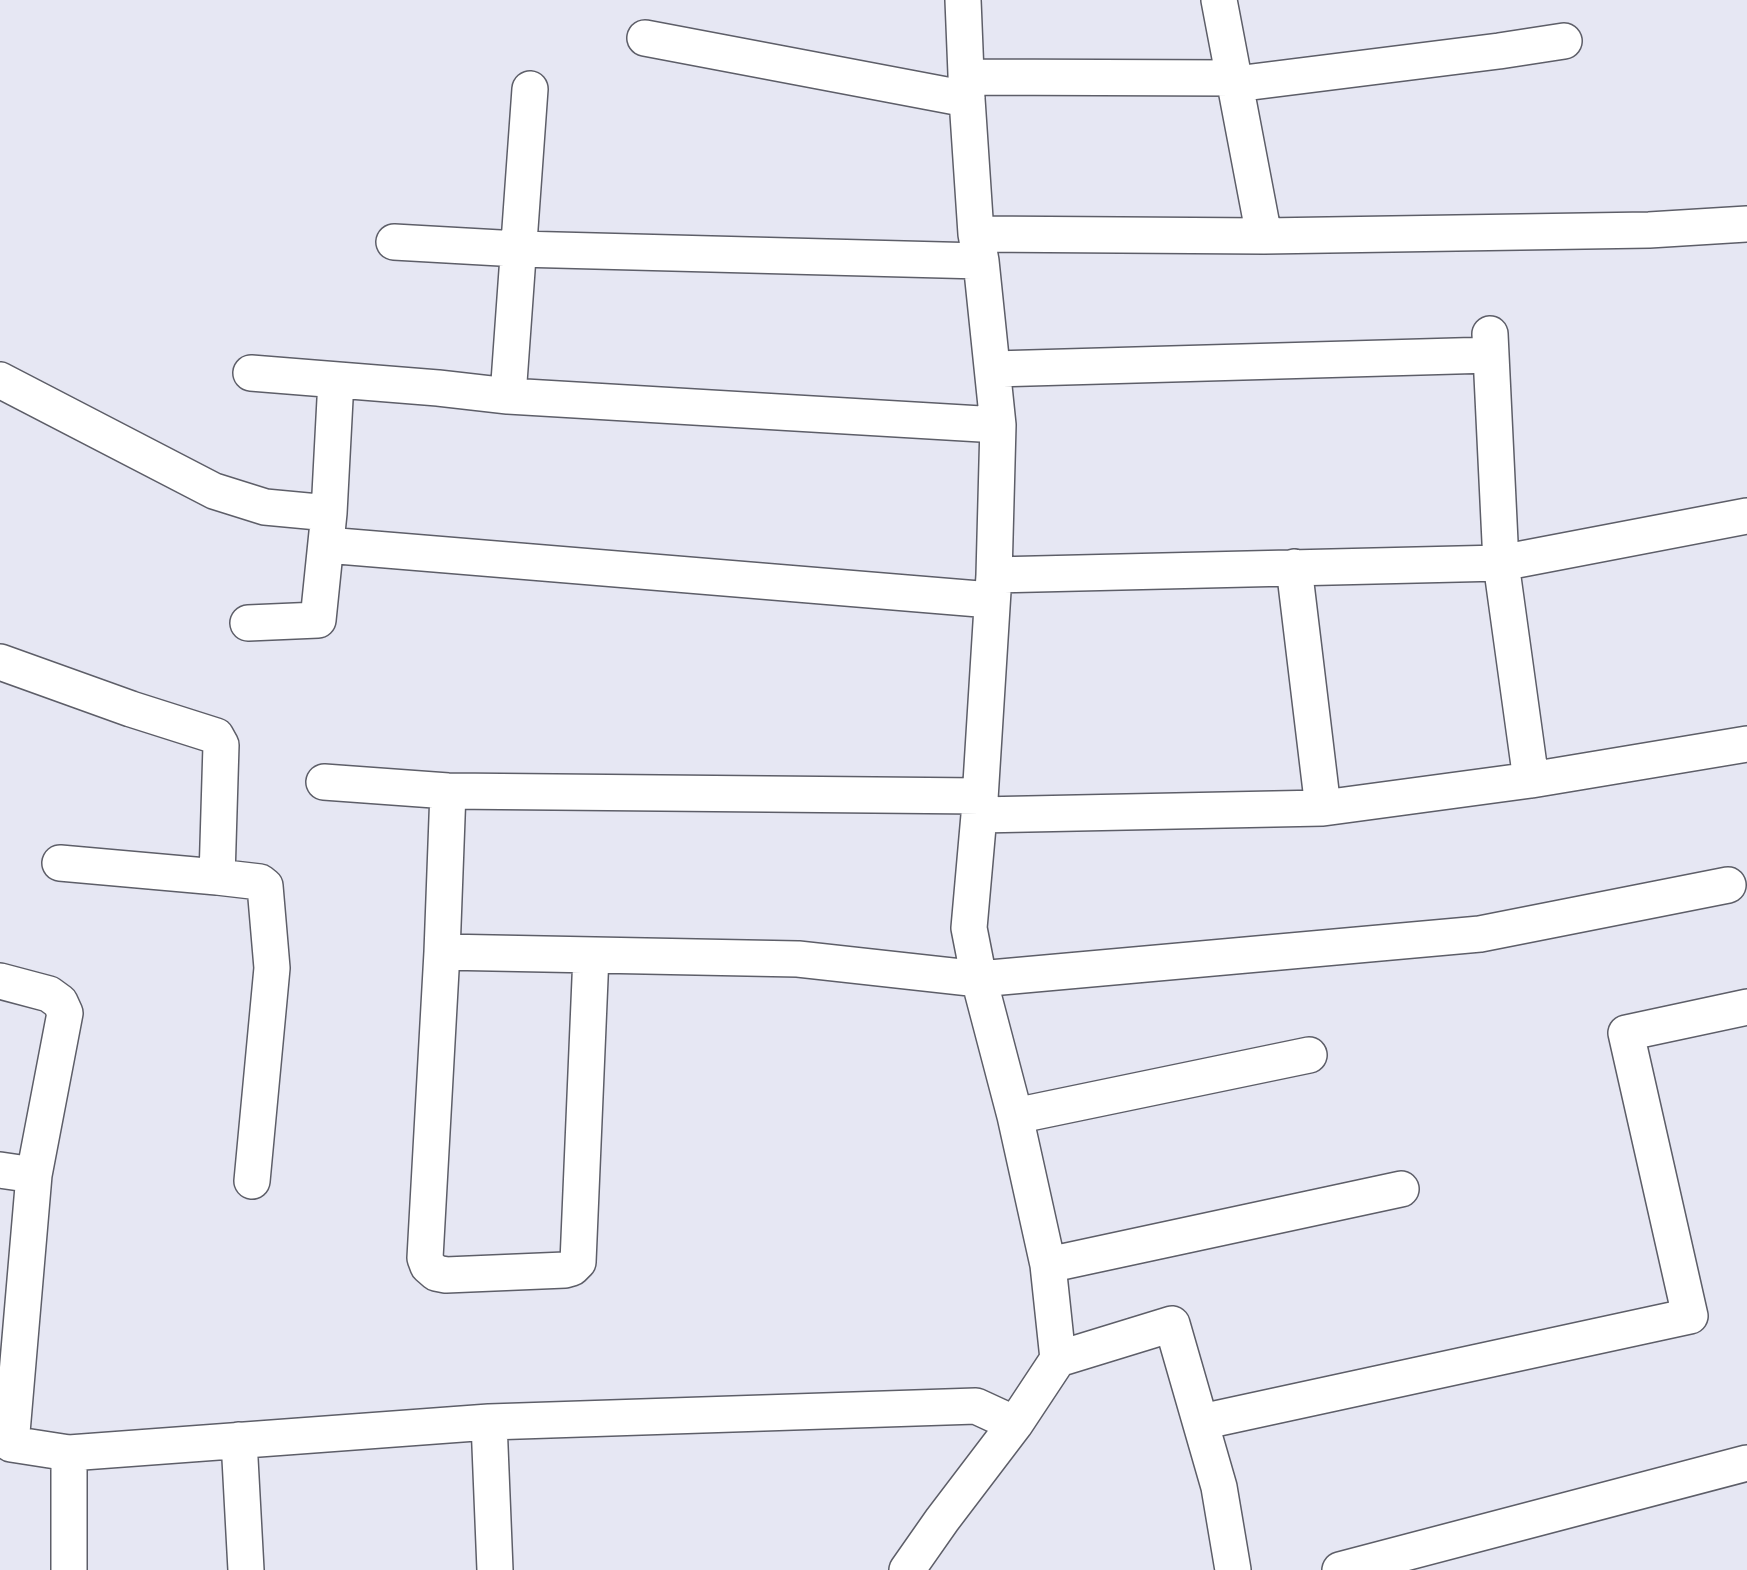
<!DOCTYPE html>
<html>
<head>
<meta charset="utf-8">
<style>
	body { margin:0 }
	canvas { display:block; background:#e6e7f3 }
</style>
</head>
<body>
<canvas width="1747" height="1570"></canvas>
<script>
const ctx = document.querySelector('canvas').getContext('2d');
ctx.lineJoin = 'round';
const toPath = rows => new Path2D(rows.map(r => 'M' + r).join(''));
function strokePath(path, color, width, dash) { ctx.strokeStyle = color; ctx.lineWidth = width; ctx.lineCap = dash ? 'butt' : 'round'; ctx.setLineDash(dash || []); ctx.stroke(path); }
const minor = toPath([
	[1219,0,1264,236],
	[645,38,967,99],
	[967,77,1235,78],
	[1236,84,1499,51,1564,41],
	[976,234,1264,236,1649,230,1747,224],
	[394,242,518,249,981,261],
	[1490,334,1501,563,1531,780],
	[994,369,1491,355],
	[251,373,438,388,508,396,998,425],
	[0,380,214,491,265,507,329,513],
	[508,396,530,89],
	[326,545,991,600],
	[1294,567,1323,808],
	[994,575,1501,563,1747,516],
	[248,623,318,620,329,513,336,380],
	[0,662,131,709,216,736,221,745,217,877],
	[324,782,448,791,980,796],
	[448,791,442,952,425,1258,428,1266,436,1273,446,1275,565,1270,572,1268,578,1262,591,955],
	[979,815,1323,808,1531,780,1747,744],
	[60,863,217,877,260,882,265,886,272,968,252,1181],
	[442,952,798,959,979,979,1480,934,1728,885],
	[0,981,49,994,60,1002,65,1013,34,1175],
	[1015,1116,1309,1055],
	[0,1170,34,1175,11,1444,69,1453,69,1570],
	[1048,1265,1401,1189],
	[1058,1359,1172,1324,1219,1487,1233,1570],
	[489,1422,495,1570],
	[1201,1422,1690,1316,1626,1033,1747,1007],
	[239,1440,246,1570],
	[69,1453,489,1422,976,1406,1015,1424],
	[907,1570,942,1520,1015,1424,1058,1359,1048,1265,1015,1116,979,979,969,928,979,815,994,575,998,425,981,261,976,234,967,99,963,0],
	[1340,1570,1747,1463]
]);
strokePath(minor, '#5d5e68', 38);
strokePath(minor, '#fff', 35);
</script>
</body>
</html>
